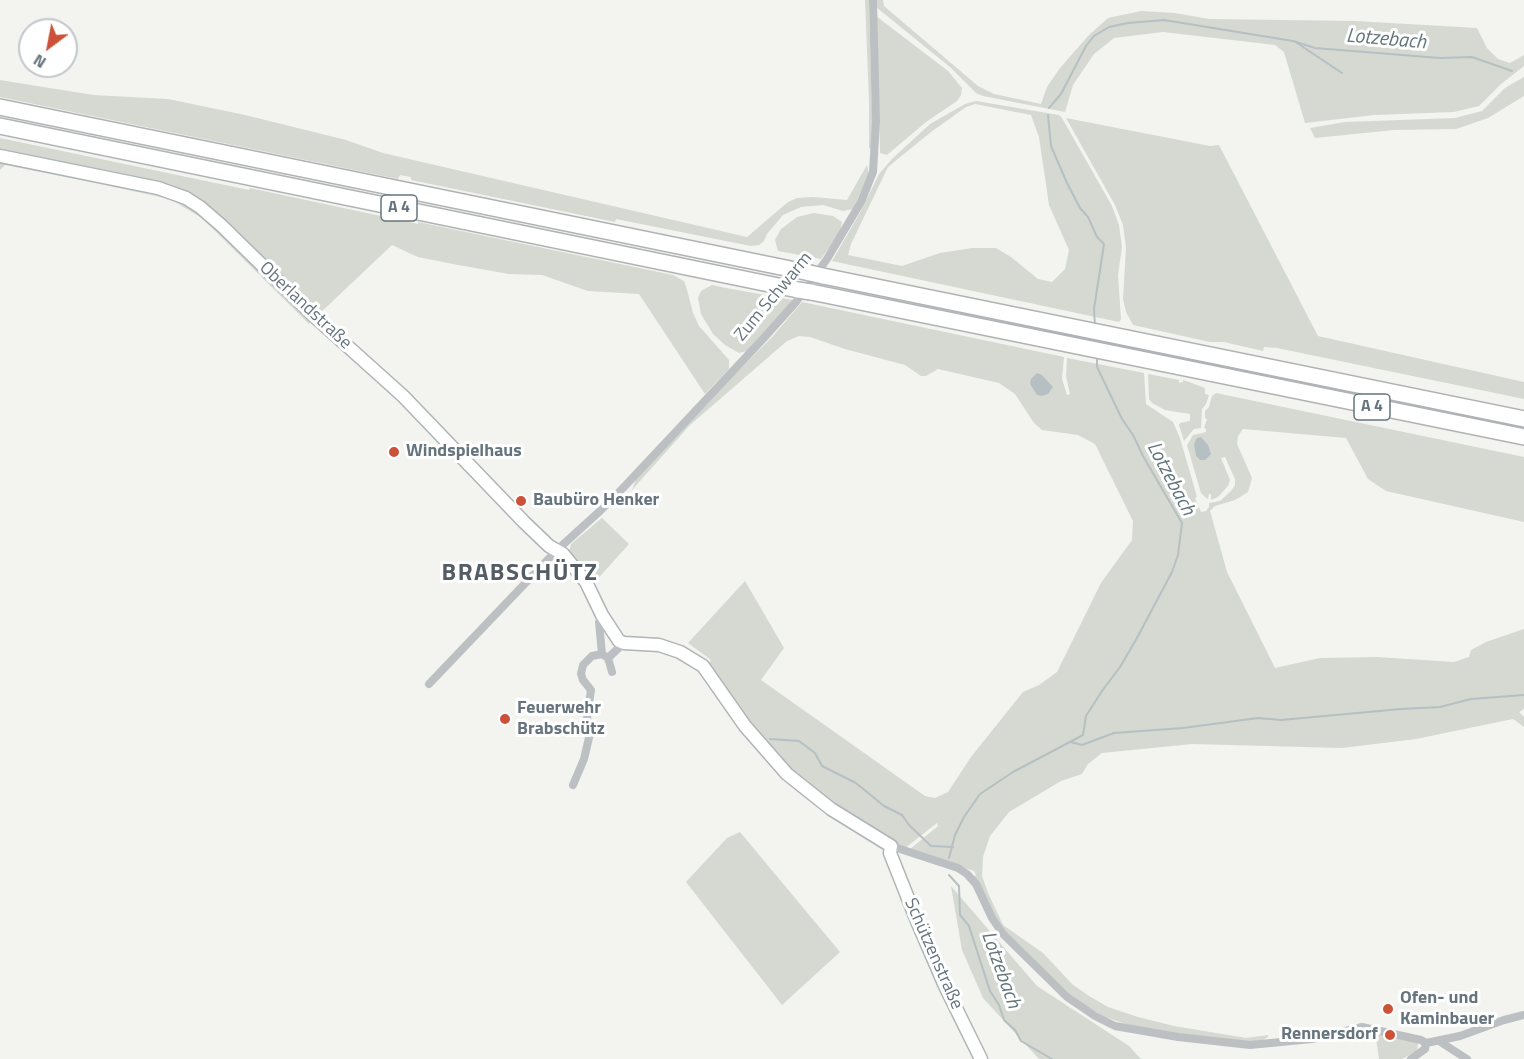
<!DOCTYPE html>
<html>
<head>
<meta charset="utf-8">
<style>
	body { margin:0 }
	#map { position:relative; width:1524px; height:1059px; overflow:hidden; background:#f3f3f0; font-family:"Titillium Web",sans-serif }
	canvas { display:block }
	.north { position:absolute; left:18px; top:18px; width:60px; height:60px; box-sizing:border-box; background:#fff; border:2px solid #c2c7cb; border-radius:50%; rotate:212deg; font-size:16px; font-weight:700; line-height:24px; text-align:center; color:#66747d }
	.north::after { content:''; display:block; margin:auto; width:21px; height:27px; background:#cb5238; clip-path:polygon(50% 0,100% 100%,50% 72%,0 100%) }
</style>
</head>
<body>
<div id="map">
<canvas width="1524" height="1059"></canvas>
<div class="north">N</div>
</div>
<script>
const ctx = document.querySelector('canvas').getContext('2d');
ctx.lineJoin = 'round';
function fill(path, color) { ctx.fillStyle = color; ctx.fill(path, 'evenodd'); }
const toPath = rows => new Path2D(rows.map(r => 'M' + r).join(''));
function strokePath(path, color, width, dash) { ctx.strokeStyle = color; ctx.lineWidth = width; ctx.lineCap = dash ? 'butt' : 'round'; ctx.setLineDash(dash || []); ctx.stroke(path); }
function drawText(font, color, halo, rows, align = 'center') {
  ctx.font = font + ' "Titillium Web",sans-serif'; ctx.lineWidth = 6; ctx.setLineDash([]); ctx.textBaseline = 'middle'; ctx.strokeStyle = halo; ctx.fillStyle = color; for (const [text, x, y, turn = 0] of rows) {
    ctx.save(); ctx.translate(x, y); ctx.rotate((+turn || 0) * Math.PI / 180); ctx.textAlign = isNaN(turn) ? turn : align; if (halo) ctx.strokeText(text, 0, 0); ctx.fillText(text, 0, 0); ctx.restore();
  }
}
fill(toPath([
	[865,0,869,0,873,148,869,148,869,100],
	[875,0,883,0,884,6,978,86,994,94,1041,104,1047,87,1060,68,1089,35,1108,18,1141,11,1175,13,1209,19,1355,21,1477,28,1487,48,1498,59,1510,63,1524,55,1524,66,1501,84,1479,106,1454,112,1374,115,1305,123,1284,52,1275,45,1163,32,1114,38,1094,54,1073,85,1065,112,983,96,976,93,950,67,876,7],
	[876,16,948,71,962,88,961,95,957,101,926,122,887,155,880,153,880,148],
	[1524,77,1524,96,1488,118,1456,129,1394,130,1315,138,1310,128,1345,122,1455,118,1482,111,1505,88],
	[0,80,93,95,168,99,245,115,346,140,383,153,747,237,788,202,797,198,813,197,847,200,867,165,869,174,853,209,843,211,823,205,801,207,783,215,767,234,764,241,759,245,751,246,616,219,615,222,411,180,411,177,400,175,398,179,0,97],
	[976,101,1059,115,1062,118,1112,206,1119,225,1122,247,1118,275,1121,319,1119,322,832,261,861,211,879,174,892,159,930,124,965,104],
	[975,104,1031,115,1039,137,1049,205,1069,250,1065,269,1052,282,1038,279,1011,257,996,248,972,248,940,253,902,266,848,255,851,244,888,167,931,132,966,107],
	[1066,118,1210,146,1219,145,1318,336,1524,382,1524,399,1277,348,1264,347,1263,351,1224,342,1210,342,1133,325,1126,312,1123,299,1126,248,1123,225,1115,205],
	[0,138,249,190,250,188,418,224,418,222,673,275,684,281,686,286,693,313,699,326,729,360,729,369,705,394,639,294,588,291,542,275,509,274,453,264,418,257,392,245,318,315,203,204,0,152],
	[0,159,126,184,190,204,313,319,309,324,202,218,170,199,6,164,0,170],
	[814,213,833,216,842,222,840,232,821,259,778,251,775,240,781,229,797,217],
	[712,285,726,288,793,300,747,351,739,353,725,345,713,334,701,314,698,298,701,291],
	[802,302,1064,357,1062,379,1067,395,1070,394,1066,376,1067,358,1144,373,1146,404,1173,422,1180,438,1197,497,1195,498,1201,512,1206,511,1209,507,1209,503,1220,501,1231,491,1235,485,1235,479,1225,457,1221,458,1230,480,1228,486,1218,497,1211,500,1211,494,1209,494,1208,499,1205,497,1201,493,1187,445,1193,435,1206,432,1206,429,1204,428,1207,419,1205,418,1205,411,1209,407,1212,396,1216,393,1524,457,1524,522,1386,491,1368,479,1346,438,1243,429,1238,436,1237,444,1252,478,1248,492,1235,500,1215,506,1210,511,1227,572,1275,668,1320,658,1377,657,1454,662,1469,657,1471,650,1486,642,1524,629,1524,709,1519,712,1524,717,1524,727,1513,719,1416,739,1342,748,1192,744,1102,753,1088,764,1082,774,1061,781,1009,812,990,836,983,857,982,876,988,893,1003,925,1043,953,1072,984,1089,996,1108,1007,1138,1017,1174,1026,1246,1038,1268,1035,1268,1037,1261,1041,1250,1042,1144,1030,1105,1017,1068,995,1004,932,974,877,976,875,974,871,909,850,938,826,937,823,904,849,808,788,757,737,706,666,711,660,688,643,745,581,784,648,761,680,925,796,935,798,948,792,971,757,1023,692,1039,685,1057,672,1101,583,1132,540,1133,521,1095,444,1078,435,1042,430,1034,423,1015,394,999,383,938,369,926,376,921,376,905,365,845,349,810,337,799,336,787,341,690,425,632,490,636,479,713,396,773,336],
	[1148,374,1179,380,1179,383,1183,382,1183,380,1189,382,1205,388,1205,394,1209,395,1206,404,1202,409,1201,428,1194,429,1184,441,1179,425,1180,423,1190,421,1190,414,1165,410,1152,403,1149,399],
	[602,518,629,544,594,583,569,552,571,544],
	[740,832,840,952,782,1005,686,882,727,838],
	[951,886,1037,986,1129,1046,1141,1059,1039,1059,983,998,962,950],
	[1375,1031,1388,1035,1388,1039,1395,1040,1396,1037,1414,1041,1418,1044,1417,1051,1402,1059,1379,1059]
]), '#d5d9d1');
fill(toPath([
	[1037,373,1042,375,1053,387,1048,394,1042,396,1037,395,1030,384,1031,379],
	[1201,437,1208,445,1211,454,1205,460,1200,460,1196,456,1194,444,1197,438]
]), '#b6c0c3');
strokePath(toPath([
	[1297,43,1342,73],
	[1049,108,1061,94,1086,46,1094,36,1109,27,1128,23,1164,20,1293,41,1315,48,1440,58,1472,57,1512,71],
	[1048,115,1051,146,1067,183,1080,208,1088,217,1097,237,1104,244,1094,309,1095,326],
	[770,739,799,741,815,753,822,766,856,783,884,806,902,815,909,825,931,846,953,847],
	[1071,742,1082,745,1114,733,1183,728,1258,718,1281,720,1401,709,1440,707,1471,699,1524,695],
	[949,858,955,835,964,817,980,794,1013,772,1083,735,1086,716,1102,691,1120,667,1137,638,1172,572,1178,555,1182,523,1143,456,1133,435,1122,419,1097,367,1097,356],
	[949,875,959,886,960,915,969,926,990,991,999,1005,1004,1020,1015,1030,1021,1041,1052,1059]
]), '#b6c0c3', 2);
const secondary = toPath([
	[0,156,158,188,186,198,200,207,222,226,315,317,403,396,524,522,549,546,563,554,586,582,602,615,619,641,624,643,659,645,680,652,703,666,745,726,787,774,831,809,891,846,890,853,917,921,945,986,981,1059]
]);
const highway = toPath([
	[0,107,810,273],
	[0,126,798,290],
	[823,276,1524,419],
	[811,292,1524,437]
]);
strokePath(secondary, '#afb4b7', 15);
strokePath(highway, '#b0b3b5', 18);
strokePath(toPath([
	[602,615,599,622,602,654,608,658,624,643],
	[608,658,612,672],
	[429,684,557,550,600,511,624,487,762,340,796,302,827,259,861,202,873,172,876,121,873,0],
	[573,785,584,759,591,729,587,718,591,690,583,680,581,674,583,665,592,656,602,654],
	[891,846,958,868,967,874,976,884,992,918,1003,934,1067,997,1095,1016,1115,1026,1178,1037,1250,1045,1312,1039,1362,1027,1421,1040,1426,1043,1460,1036,1504,1020,1524,1015],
	[1439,1041,1467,1059],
	[1411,1059,1425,1049,1426,1043]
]), '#bdc0c3', 8);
strokePath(secondary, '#fff', 12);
strokePath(highway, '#fff', 15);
const highwayBridge = toPath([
	[810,273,823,276],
	[798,290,811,292]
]);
strokePath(highwayBridge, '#b0b3b5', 18, []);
strokePath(highwayBridge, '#fff', 15);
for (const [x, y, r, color] of [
	[394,452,6,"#cb5238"],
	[521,501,6,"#cb5238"],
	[505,719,6,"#cb5238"],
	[1388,1009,6,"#cb5238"],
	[1390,1035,6,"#cb5238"]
]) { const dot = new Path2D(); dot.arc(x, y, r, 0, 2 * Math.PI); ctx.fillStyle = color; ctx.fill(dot); strokePath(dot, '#fff', 2); }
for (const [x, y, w] of [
	[399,208,36],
	[1372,407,36]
]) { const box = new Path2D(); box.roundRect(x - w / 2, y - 13, w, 26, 4.5); ctx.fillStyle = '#fff'; ctx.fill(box); strokePath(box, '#66747d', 1.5); }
drawText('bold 16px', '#66747d', null, [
	["A 4",399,208],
	["A 4",1372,407]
]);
drawText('18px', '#66747d', '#fff', [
	["Zum Schwarm",774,297,-50],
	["Oberlandstraße",305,306,43],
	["Schützenstraße",933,954,66]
]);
drawText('bold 18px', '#66747d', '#fff', [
	["Windspielhaus",406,452],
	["Baubüro Henker",533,501],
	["Feuerwehr",517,709],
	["Brabschütz",517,730],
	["Ofen- und",1400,999],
	["Kaminbauer",1400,1020],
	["Rennersdorf",1378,1035,"right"]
], 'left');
drawText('italic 20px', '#62757b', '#fff', [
	["Lotzebach",1386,40,5],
	["Lotzebach",1170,479,62],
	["Lotzebach",1000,970,70]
]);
ctx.letterSpacing = '1.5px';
drawText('bold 24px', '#535d63', '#fff', [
	["BRABSCHÜTZ",520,574]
]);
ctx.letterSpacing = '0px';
</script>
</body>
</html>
